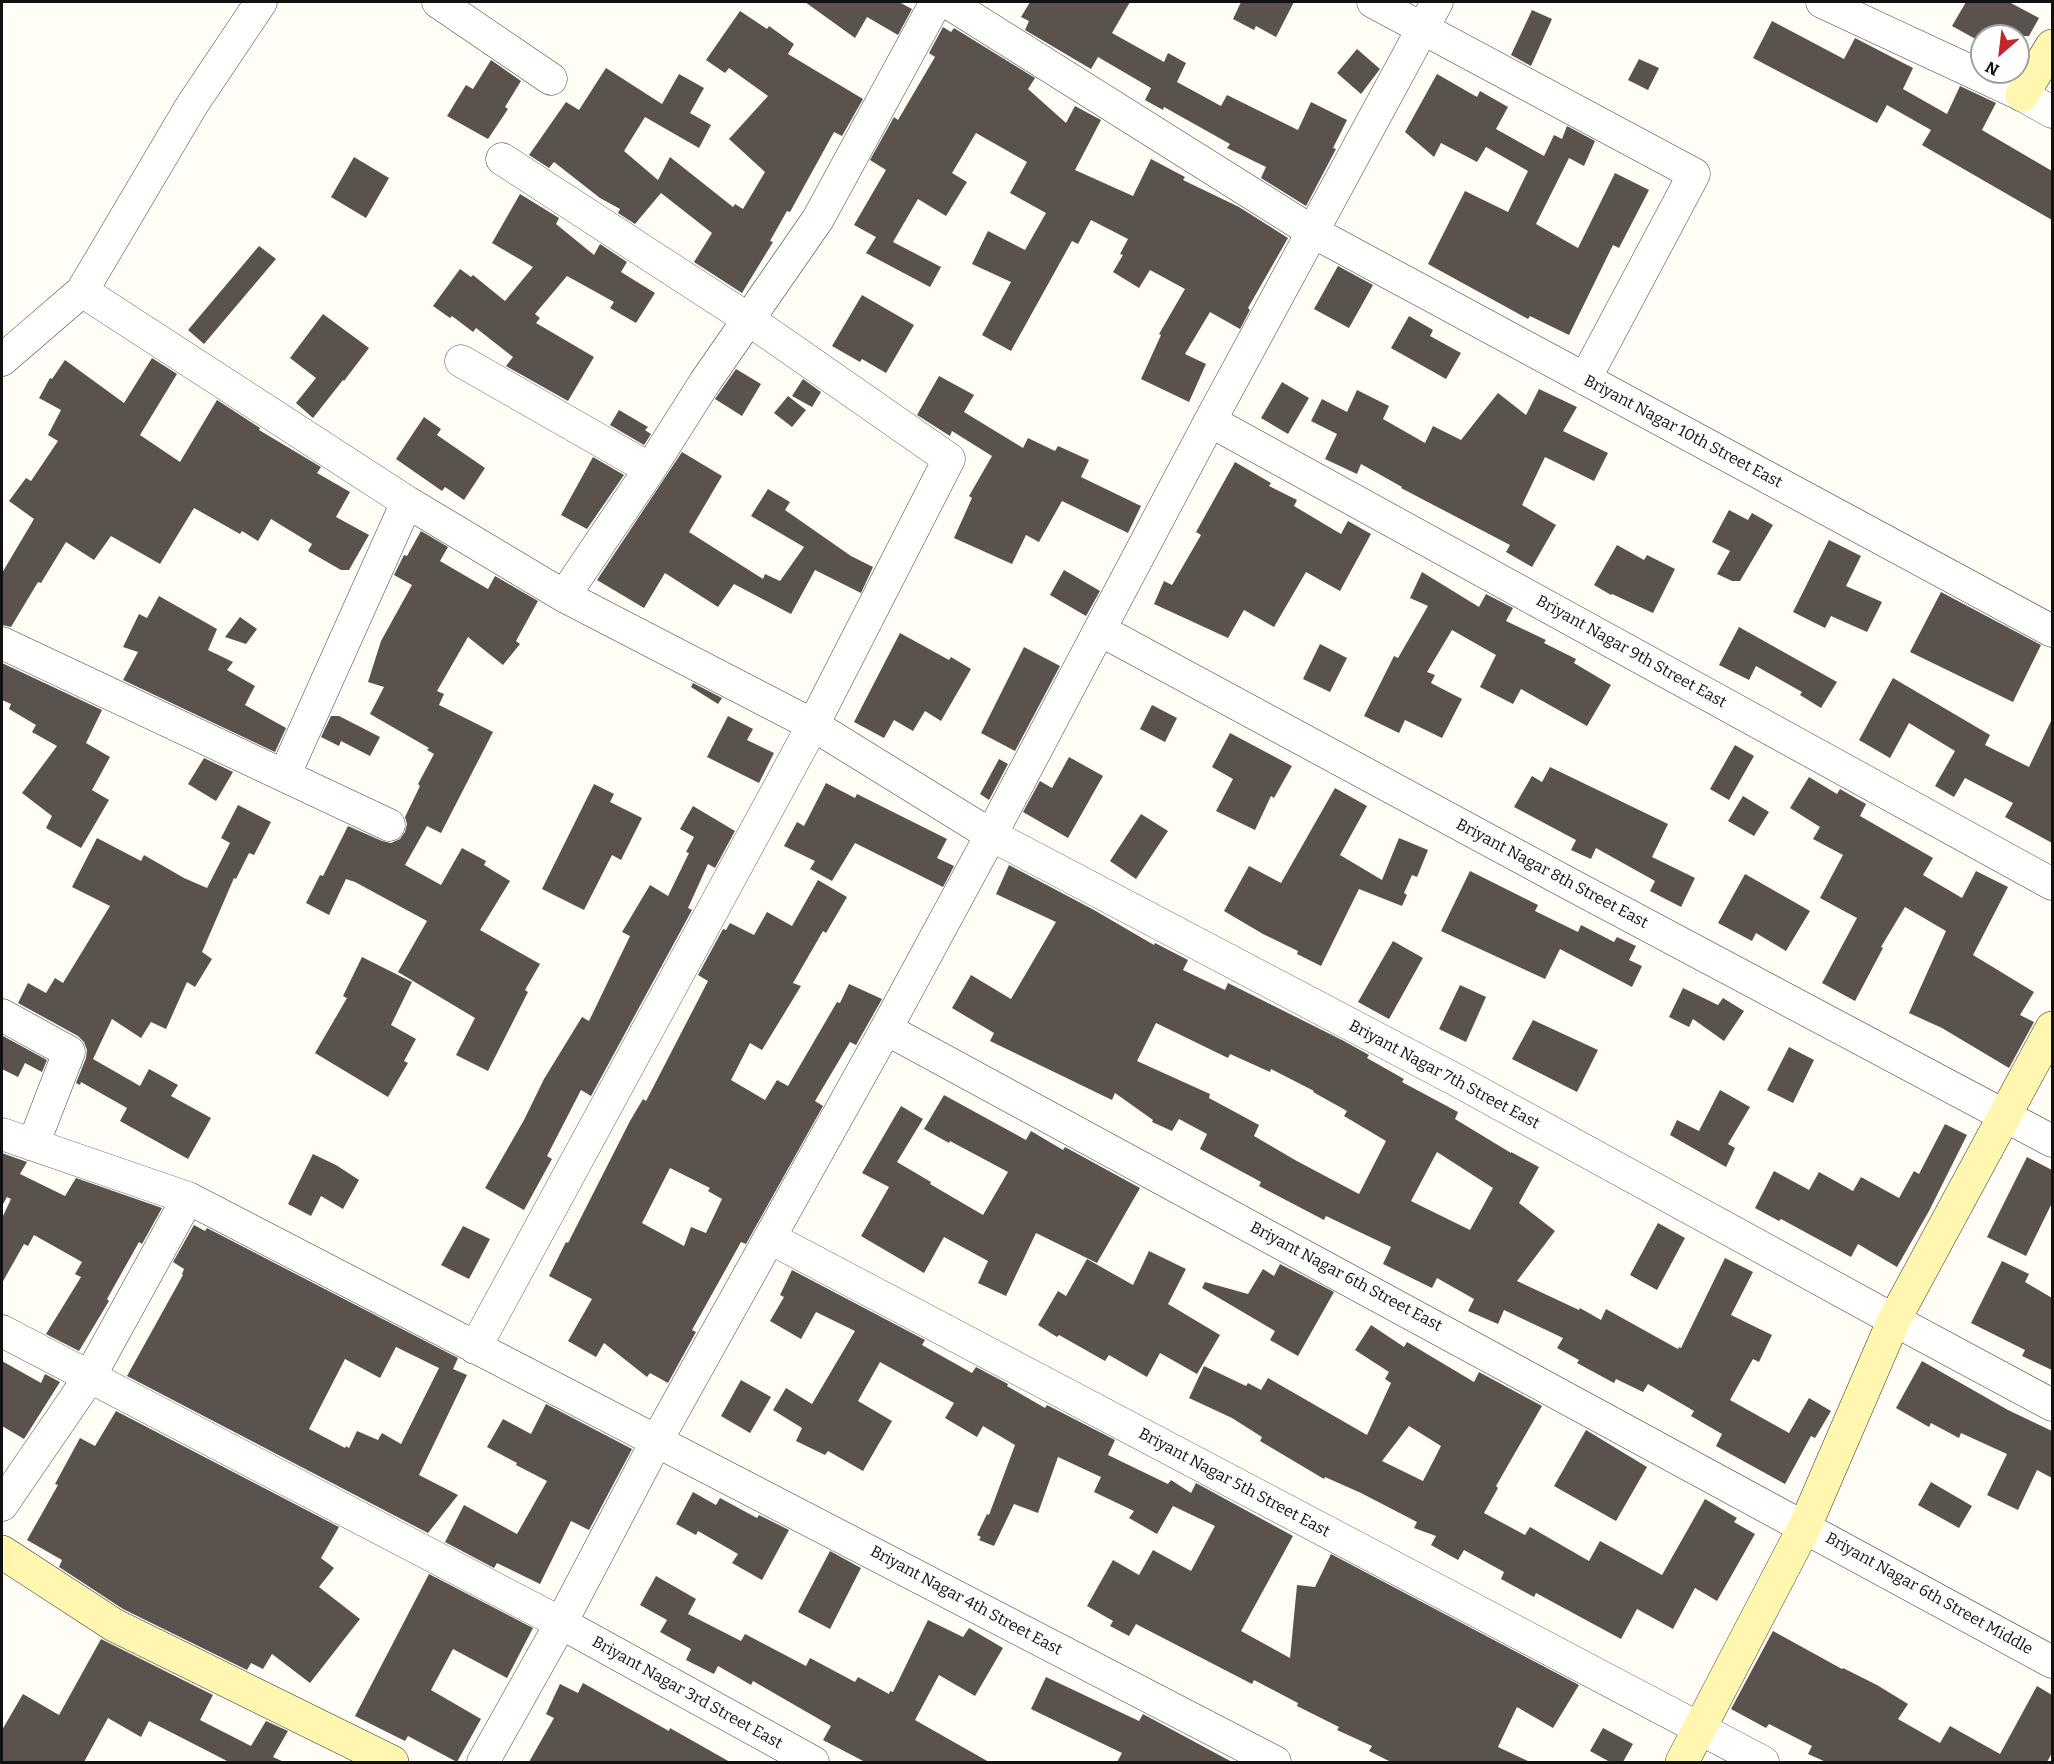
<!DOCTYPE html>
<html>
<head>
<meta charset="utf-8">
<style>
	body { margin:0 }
	#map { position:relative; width:2054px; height:1764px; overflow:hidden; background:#fffdf5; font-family:Bitter,serif }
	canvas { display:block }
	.frame { position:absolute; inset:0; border:3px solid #111; pointer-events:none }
	.north { position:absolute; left:1970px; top:24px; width:60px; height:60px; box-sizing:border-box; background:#fff; border:2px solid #a0a0a0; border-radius:50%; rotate:208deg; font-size:16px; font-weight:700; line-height:24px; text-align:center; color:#111 }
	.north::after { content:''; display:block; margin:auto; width:21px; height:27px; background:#c4262e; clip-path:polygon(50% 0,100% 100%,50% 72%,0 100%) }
</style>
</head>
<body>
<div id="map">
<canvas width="2054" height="1764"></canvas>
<div class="frame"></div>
<div class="north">N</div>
</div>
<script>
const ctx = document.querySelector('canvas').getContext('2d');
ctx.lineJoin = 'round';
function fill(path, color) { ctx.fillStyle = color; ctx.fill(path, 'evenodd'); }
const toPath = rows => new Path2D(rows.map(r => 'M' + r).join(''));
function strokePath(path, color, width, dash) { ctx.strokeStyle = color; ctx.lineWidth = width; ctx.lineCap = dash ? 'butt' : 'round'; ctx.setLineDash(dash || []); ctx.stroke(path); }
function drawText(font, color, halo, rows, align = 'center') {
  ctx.font = font + ' Bitter,serif'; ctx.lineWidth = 6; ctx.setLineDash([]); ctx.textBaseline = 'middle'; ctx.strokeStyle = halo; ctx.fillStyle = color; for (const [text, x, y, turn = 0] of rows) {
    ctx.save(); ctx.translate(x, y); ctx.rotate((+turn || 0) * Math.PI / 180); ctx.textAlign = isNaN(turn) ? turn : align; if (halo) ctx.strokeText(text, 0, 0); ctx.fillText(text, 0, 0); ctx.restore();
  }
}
fill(toPath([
	[805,2,899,2,912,9,898,35,867,17,855,38],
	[1030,2,1130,2,1112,33,1164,62,1168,53,1186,63,1177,82,1221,106,1227,95,1298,130,1311,102,1347,120,1333,148,1336,149,1306,206,1261,178,1266,167,1227,148,1230,144,1164,107,1163,110,1145,100,1151,88,1098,57,1091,69,1025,30,1029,21,1021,17],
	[1241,2,1294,2,1276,37,1256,26,1254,30,1233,19],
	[1966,2,2009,2,2039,18,2029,36,1982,36,1981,42,1952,26],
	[1532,10,1552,19,1531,66,1511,55],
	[740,11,767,29,769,26,794,44,788,54,863,99,842,136,834,132,790,212,787,211,770,241,773,242,742,293,694,262,712,233,661,193,635,224,618,213,620,209,600,198,554,162,549,168,529,155,566,102,579,110,606,68,662,104,679,74,704,88,690,113,711,125,699,148,645,117,624,151,658,180,670,157,733,207,735,204,743,209,765,172,729,139,768,96,729,68,725,73,706,60],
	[1772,21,1844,59,1855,38,1913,68,1903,89,1947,114,1960,86,1996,103,1982,130,2052,171,2052,220,1922,145,1931,130,1887,105,1877,123,1753,58],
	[943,27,951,32,954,28,1035,78,1028,89,1066,123,1075,106,1101,120,1075,170,1133,196,1151,159,1185,177,1183,180,1239,207,1288,238,1248,308,1250,310,1240,329,1210,312,1185,354,1206,364,1189,402,1141,379,1161,335,1159,334,1185,289,1150,270,1139,288,1113,272,1123,255,1120,254,1128,239,1091,220,1078,244,1072,241,1011,351,982,335,1011,282,972,264,988,231,1025,250,1046,213,1010,193,1027,162,976,133,952,173,967,182,946,216,918,199,893,242,941,267,930,287,866,253,876,237,854,225,886,170,870,160,894,117,898,120,935,57,929,53],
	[1357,49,1380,69,1361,94,1337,73],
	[1639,59,1659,68,1648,90,1628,80],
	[491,60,521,81,505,107,508,109,488,139,447,116,466,85,473,89],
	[1437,74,1477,97,1480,91,1508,107,1496,129,1544,156,1554,135,1562,139,1567,126,1595,141,1584,166,1569,158,1536,224,1578,248,1615,173,1649,190,1619,248,1613,245,1569,335,1530,316,1528,319,1428,264,1465,191,1508,212,1528,171,1486,147,1477,162,1441,143,1434,157,1405,132],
	[354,157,389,178,366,218,331,197],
	[520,194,559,218,556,224,594,255,600,244,627,262,621,272,655,293,636,323,610,308,614,302,567,276,535,314,540,318,536,323,594,357,568,401,506,366,513,357,476,328,473,332,452,316,450,318,433,306,460,269,471,277,473,275,505,301,533,267,492,243],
	[259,246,276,259,204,344,188,330],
	[1338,266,1373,285,1349,328,1314,309],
	[862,295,914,325,886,373,862,359,860,362,832,346],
	[323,314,369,348,344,381,343,380,313,418,296,403,316,378,290,358],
	[1409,316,1433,330,1430,336,1461,353,1446,379,1391,348],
	[152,358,177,374,140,435,180,462,217,400,260,428,259,430,321,467,317,473,350,492,336,517,369,535,349,570,341,570,308,551,312,544,271,519,258,541,242,531,240,534,194,508,160,564,111,536,94,560,66,542,41,583,38,582,11,627,2,625,2,573,34,519,9,501,26,478,31,481,58,441,48,435,61,410,39,398,50,378,52,379,65,360,124,403],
	[736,369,761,384,742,416,715,399],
	[939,376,974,395,964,412,1023,448,1028,438,1055,451,1058,446,1089,460,1081,477,1141,506,1128,533,1062,501,1039,542,1026,535,1012,564,954,538,972,498,969,496,992,456,952,431,950,436,917,415],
	[803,379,821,392,812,407,792,396],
	[1282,382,1309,398,1288,434,1261,418],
	[1539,389,1577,407,1563,431,1608,453,1594,481,1545,457,1522,505,1556,525,1532,567,1506,552,1510,545,1401,488,1402,487,1361,464,1357,474,1325,459,1337,434,1311,421,1322,399,1347,412,1357,390,1389,406,1383,419,1425,443,1433,426,1461,440,1498,393,1526,415],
	[788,396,806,410,792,427,774,413],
	[619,410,648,427,645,430,651,434,644,445,610,425],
	[424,417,441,429,437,435,485,468,464,500,445,487,442,491,396,459],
	[682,452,722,476,689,532,763,579,765,574,780,581,804,547,751,516,768,489,790,502,785,510,851,556,873,567,861,593,815,570,791,614,734,584,718,607,665,573,644,608,597,580],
	[593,457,624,475,587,529,561,515],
	[1235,462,1271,483,1269,486,1297,500,1294,506,1341,534,1348,521,1371,534,1340,591,1306,572,1274,627,1244,610,1228,638,1154,604,1164,581,1172,585,1201,535,1196,532],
	[1729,510,1748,520,1752,513,1773,525,1740,581,1732,581,1717,574,1730,551,1712,542],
	[421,531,448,547,440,561,488,589,495,576,538,601,516,641,520,644,503,665,468,637,437,691,444,694,439,705,493,732,441,833,427,826,405,865,441,885,462,848,486,861,484,865,510,881,480,930,540,964,525,990,528,992,488,1071,456,1055,475,1018,398,972,427,921,355,882,346,879,329,915,306,903,320,875,323,876,348,826,382,841,391,843,400,839,405,832,407,824,405,817,420,786,418,784,434,754,427,750,429,748,370,714,384,687,368,682,381,641,412,585,394,575,404,555,407,556],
	[1829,540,1861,556,1846,586,1882,602,1867,632,1831,616,1825,628,1793,612],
	[1617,545,1644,560,1647,555,1675,569,1653,613,1612,594,1611,595,1594,585],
	[1064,570,1100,591,1086,616,1050,595],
	[1422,572,1479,607,1486,594,1513,608,1506,621,1546,640,1544,643,1576,659,1574,663,1611,685,1587,726,1521,689,1513,704,1480,687,1496,655,1452,630,1427,672,1435,675,1431,683,1462,699,1442,738,1405,720,1399,733,1364,716,1394,656,1398,658,1428,606,1410,598],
	[1941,592,2041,645,2013,702,1910,652],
	[159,596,217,629,208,650,233,662,227,670,255,686,245,705,286,728,275,752,123,680,138,652,123,647,139,614,147,618],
	[240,617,257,629,246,644,225,637],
	[1739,627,1837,682,1821,708,1800,695,1802,692,1756,666,1749,680,1719,665],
	[900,633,949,660,951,657,971,669,941,721,925,711,913,731,894,720,884,738,854,722],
	[1320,644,1347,658,1330,692,1303,679],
	[1024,647,1060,666,1015,751,981,733],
	[2,663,102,710,86,743,110,757,92,790,109,800,81,848,46,828,52,816,22,793,57,746,32,732,36,725,9,709,11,704,2,700],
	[1893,678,1990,735,1985,745,2029,767,2052,719,2052,843,2005,817,2013,803,1965,778,1954,797,1935,786,1955,751,1909,723,1890,758,1859,740],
	[693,683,722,698,718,704,691,687],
	[1152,705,1177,718,1165,742,1140,729],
	[331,716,339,716,380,737,370,756,341,741,339,746,321,737],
	[728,716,753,729,747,740,774,753,759,783,707,757],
	[1230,733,1292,766,1274,798,1271,796,1255,830,1216,811,1233,779,1212,767],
	[1735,745,1754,756,1729,800,1710,789],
	[1069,757,1103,776,1068,838,1023,812,1040,781,1052,788],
	[204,758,233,772,216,801,188,784],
	[999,759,1008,764,989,800,980,794],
	[1550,767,1668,824,1652,857,1695,878,1681,907,1650,891,1655,881,1596,848,1591,859,1571,850,1576,840,1514,807,1532,776,1542,782],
	[1809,777,1837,794,1840,789,1866,804,1860,816,1933,858,1923,875,1962,898,1976,871,2008,887,1973,955,2034,992,2020,1015,2034,1022,2009,1068,1942,1028,1909,1013,1946,931,1905,907,1881,947,1883,948,1855,1001,1822,983,1857,918,1820,898,1843,855,1813,839,1820,827,1790,808],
	[826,783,855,798,857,794,947,839,937,858,954,866,943,887,855,843,832,881,810,869,815,861,784,846,797,822,804,826],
	[594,784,614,794,610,802,642,818,621,860,612,855,584,910,542,889],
	[1335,788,1367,806,1340,855,1382,880,1399,838,1428,850,1417,877,1412,875,1404,893,1407,895,1402,906,1359,889,1321,966,1297,954,1298,951,1263,934,1224,911,1249,866,1281,883],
	[1743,796,1769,812,1754,836,1728,821],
	[238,805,271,822,254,855,249,853,236,879,234,878,202,952,212,959,195,987,187,982,166,1029,151,1022,141,1038,112,1019,93,1059,140,1086,149,1069,178,1085,171,1096,211,1118,188,1159,120,1121,127,1108,81,1082,80,1085,76,1083,86,1058,87,1050,84,1042,78,1036,18,1003,28,983,46,993,55,978,63,983,110,906,72,887,97,838,141,861,144,855,184,878,207,888,230,843,221,838],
	[693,806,735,831,715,868,708,864,688,908,692,910,591,1096,581,1090,547,1156,552,1159,524,1210,485,1188,524,1120,544,1079,582,1017,589,1021,630,936,622,932,650,885,668,896,689,853,686,852,694,837,680,829],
	[1141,814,1168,831,1136,879,1110,861],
	[1009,865,1094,910,1154,945,1155,943,1188,960,1183,970,1225,990,1228,983,1342,1040,1369,1055,1367,1058,1404,1079,1402,1082,1458,1112,1455,1119,1511,1153,1511,1152,1539,1167,1519,1203,1555,1231,1517,1281,1579,1310,1580,1308,1601,1320,1606,1309,1678,1349,1679,1347,1681,1348,1725,1258,1753,1272,1731,1315,1772,1335,1759,1362,1753,1359,1730,1400,1789,1433,1809,1398,1831,1411,1815,1438,1811,1436,1785,1484,1716,1446,1722,1434,1691,1416,1694,1411,1648,1384,1643,1392,1616,1379,1614,1383,1577,1363,1579,1360,1557,1348,1563,1338,1504,1310,1498,1324,1468,1311,1474,1299,1437,1278,1432,1288,1383,1264,1391,1247,1326,1216,1324,1220,1259,1186,1261,1182,1200,1149,1207,1134,1179,1119,1172,1131,1152,1122,1153,1120,1115,1093,1112,1100,990,1041,994,1033,952,1008,971,975,1011,999,1056,922,996,894],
	[1156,1023,1228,1058,1230,1054,1270,1072,1271,1069,1314,1091,1313,1092,1347,1111,1344,1116,1386,1141,1359,1194,1295,1160,1254,1136,1259,1125,1209,1098,1210,1094,1137,1061],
	[1437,1152,1493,1188,1470,1230,1411,1201],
	[1470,871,1538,905,1535,911,1578,932,1581,925,1614,942,1617,937,1636,946,1629,960,1642,966,1632,987,1560,949,1545,979,1441,931],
	[1745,874,1810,911,1786,951,1756,933,1752,941,1718,923],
	[818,880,847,897,826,933,823,931,793,983,801,986,762,1050,750,1043,731,1080,765,1100,777,1080,788,1086,837,1002,840,1003,849,984,882,999,856,1045,850,1042,815,1101,823,1106,746,1244,741,1242,692,1330,696,1332,668,1383,650,1373,647,1377,604,1343,596,1357,568,1341,592,1299,549,1276,566,1242,568,1243,630,1121,643,1099,646,1101,708,981,698,975,723,929,726,930,730,923,754,935,767,912,792,926],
	[670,1168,710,1188,708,1191,722,1199,706,1233,691,1227,684,1246,642,1223],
	[1393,941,1423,958,1389,1019,1358,1002],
	[362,957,412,982,391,1025,416,1039,404,1061,408,1063,388,1097,315,1053,347,998,343,996],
	[1460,985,1486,997,1466,1042,1439,1029],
	[1683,988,1718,1005,1723,998,1744,1011,1724,1041,1693,1019,1689,1027,1669,1017],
	[1533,1020,1598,1050,1577,1092,1512,1059],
	[3,1036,47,1060,42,1072,25,1063,18,1077,2,1069],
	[1789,1047,1814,1060,1793,1103,1767,1090],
	[1720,1090,1750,1107,1728,1144,1735,1148,1726,1167,1670,1135,1677,1120,1699,1131],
	[944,1095,1026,1140,1031,1131,1063,1150,1065,1147,1140,1188,1097,1263,1036,1233,1006,1296,978,1283,988,1261,944,1237,924,1273,861,1236,889,1187,862,1173,901,1106,923,1119,897,1162,931,1182,930,1184,983,1215,1008,1172,950,1141,949,1143,924,1129],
	[1945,1124,1967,1135,1929,1211,1897,1267,1858,1244,1851,1257,1781,1219,1779,1221,1755,1208,1774,1171,1809,1190,1819,1172,1853,1191,1861,1177,1899,1198,1914,1171,1919,1174],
	[2,1153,27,1162,20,1174,65,1196,76,1178,162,1208,142,1244,139,1242,107,1299,109,1301,79,1351,46,1334,81,1277,75,1274,82,1262,34,1235,28,1246,24,1244,2,1283,2,1218,11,1199,7,1197,2,1206],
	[313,1154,336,1165,359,1180,343,1209,321,1196,311,1216,288,1204],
	[2027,1157,2052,1170,2052,1203,2026,1256,1987,1237],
	[1658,1223,1685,1238,1657,1290,1630,1275],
	[194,1225,205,1231,207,1228,458,1358,453,1369,467,1375,419,1475,458,1495,428,1533,127,1376,183,1275,182,1274,184,1269,173,1262],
	[396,1347,439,1368,401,1444,382,1433,378,1440,357,1431,349,1448,346,1446,345,1448,309,1429,345,1359,380,1378],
	[463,1226,490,1239,469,1279,441,1265],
	[1149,1251,1186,1269,1168,1304,1220,1335,1197,1374,1160,1353,1147,1377,1109,1355,1105,1361,1059,1335,1057,1337,1038,1325,1058,1291,1066,1296,1087,1259,1133,1285],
	[2002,1261,2029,1274,2025,1282,2052,1298,2052,1370,2022,1356,2025,1350,1971,1323],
	[1280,1264,1334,1292,1298,1356,1270,1340,1275,1331,1202,1288,1205,1282,1248,1294,1263,1269,1274,1276],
	[792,1270,925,1340,922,1345,972,1373,976,1367,1008,1384,1007,1386,1045,1408,1047,1405,1115,1440,1108,1455,1168,1484,1171,1480,1191,1493,1196,1483,1293,1536,1241,1631,1290,1658,1297,1585,1315,1587,1331,1554,1579,1685,1553,1728,1517,1707,1498,1747,1530,1762,1391,1762,1369,1751,1372,1746,1337,1730,1339,1727,1297,1706,1298,1703,1254,1680,1252,1684,1136,1624,1129,1636,1110,1626,1113,1621,1087,1606,1113,1560,1139,1575,1153,1550,1191,1571,1215,1526,1173,1506,1157,1534,1129,1518,1134,1511,1094,1492,1101,1477,1058,1457,1038,1513,1014,1504,994,1546,979,1540,981,1537,977,1535,987,1514,989,1515,1015,1445,983,1426,977,1437,945,1418,954,1403,880,1362,858,1401,892,1421,863,1471,828,1451,825,1455,796,1441,802,1428,773,1410,786,1388,812,1404,855,1331,816,1312,801,1339,770,1321,784,1297,780,1295],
	[1371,1325,1404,1347,1407,1342,1474,1382,1479,1372,1542,1406,1496,1486,1498,1488,1484,1513,1525,1535,1530,1527,1589,1561,1600,1541,1662,1575,1705,1499,1737,1518,1734,1522,1755,1534,1717,1601,1695,1588,1673,1629,1637,1609,1621,1639,1536,1593,1534,1597,1501,1579,1504,1572,1464,1550,1458,1560,1431,1545,1436,1536,1414,1528,1417,1522,1361,1493,1325,1477,1324,1479,1260,1441,1262,1437,1232,1418,1189,1398,1204,1366,1246,1386,1248,1383,1261,1390,1268,1378,1367,1435,1391,1383,1385,1379,1389,1372,1355,1350],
	[1409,1426,1441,1446,1423,1481,1382,1461],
	[2,1361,41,1383,45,1374,60,1382,24,1439,2,1426],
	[1922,1361,2008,1410,2052,1431,2052,1478,2037,1470,2018,1510,1987,1495,2007,1454,1961,1433,1959,1438,1931,1423,1929,1427,1896,1408],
	[741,1380,771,1397,750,1433,721,1416],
	[546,1404,632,1449,589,1530,571,1521,540,1584,497,1563,494,1568,445,1542,464,1505,517,1534,547,1481,516,1465,517,1463,487,1447,503,1419,531,1434],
	[116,1411,339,1527,321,1558,334,1568,319,1587,360,1619,310,1683,272,1654,263,1669,251,1663,247,1670,123,1609,59,1567,62,1560,27,1540,58,1485,55,1484,80,1438,95,1446],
	[1586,1430,1647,1467,1616,1521,1554,1486],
	[1931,1482,1972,1506,1959,1528,1918,1505],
	[693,1492,716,1505,720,1498,757,1518,759,1515,789,1530,762,1580,732,1563,738,1554,698,1531,696,1535,676,1524],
	[830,1551,861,1568,830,1629,798,1612],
	[429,1574,533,1628,507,1678,453,1649,431,1690,481,1719,457,1762,408,1736,405,1741,355,1716],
	[656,1576,696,1599,688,1614,741,1641,745,1634,806,1666,810,1658,855,1682,858,1677,889,1694,890,1691,893,1692,928,1620,963,1637,969,1628,1003,1648,975,1696,939,1675,915,1720,989,1762,865,1762,823,1740,831,1726,753,1681,751,1685,718,1666,714,1674,686,1660,691,1649,660,1632,667,1620,640,1605],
	[1773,1631,1842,1669,1843,1668,1877,1685,1908,1704,1898,1719,1940,1743,1950,1726,2000,1754,2037,1686,2052,1695,2052,1753,2047,1762,1826,1762,1808,1754,1812,1746,1769,1724,1766,1728,1731,1709],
	[101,1639,213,1695,200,1720,251,1746,266,1721,288,1731,273,1757,284,1762,229,1762,149,1721,141,1737,108,1718,84,1762,2,1762,2,1730,23,1694,59,1715],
	[1046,1677,1139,1721,1143,1714,1232,1762,1117,1762,1122,1753,1031,1709],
	[583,1683,669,1731,670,1728,730,1762,529,1762,554,1718,546,1714,560,1684,578,1693],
	[1603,1728,1633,1744,1623,1762,1610,1762,1590,1751]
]), '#5a524d');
const street = toPath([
	[438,2,551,79],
	[947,2,1313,232,2052,631],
	[1373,2,1694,174,1585,379],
	[1822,2,2022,95,2052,112],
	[82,291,192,105,261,2],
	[2,360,82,291,407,502,564,596,813,725,991,835,1456,1080,1894,1320,2052,1405],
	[461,361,650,469],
	[1210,421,2052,884],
	[564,596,650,469,705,382,818,219,936,2],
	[1100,630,1566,882,2052,1141],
	[2,643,389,825],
	[285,774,407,502],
	[2,1015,69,1052,33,1145],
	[886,1029,2052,1662],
	[2,1134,188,1198,1275,1762],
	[770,1238,1763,1762],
	[2,1331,561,1623,813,1762],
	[475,1348,813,725,949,459,748,319,502,159],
	[2,1505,89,1378,188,1198],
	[483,1762,561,1623,657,1440,886,1029,991,835,1210,421,1437,2]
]);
const secondary = toPath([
	[2022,95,2052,46],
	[2,1552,114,1625,392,1762],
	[1682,1762,1805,1526,1894,1320,2052,1028]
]);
strokePath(street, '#444', 33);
strokePath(secondary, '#333', 34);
strokePath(street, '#fff', 32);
strokePath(secondary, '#fff6b0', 33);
drawText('16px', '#111', '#fff', [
	["Briyant Nagar 10th Street East",1683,432,28],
	["Briyant Nagar 9th Street East",1631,652,29],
	["Briyant Nagar 8th Street East",1552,874,28],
	["Briyant Nagar 7th Street East",1444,1075,28],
	["Briyant Nagar 6th Street East",1346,1277,28],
	["Briyant Nagar 5th Street East",1234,1483,28],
	["Briyant Nagar 6th Street Middle",1929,1594,29],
	["Briyant Nagar 4th Street East",966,1601,28],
	["Briyant Nagar 3rd Street East",687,1693,29]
]);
</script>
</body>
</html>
